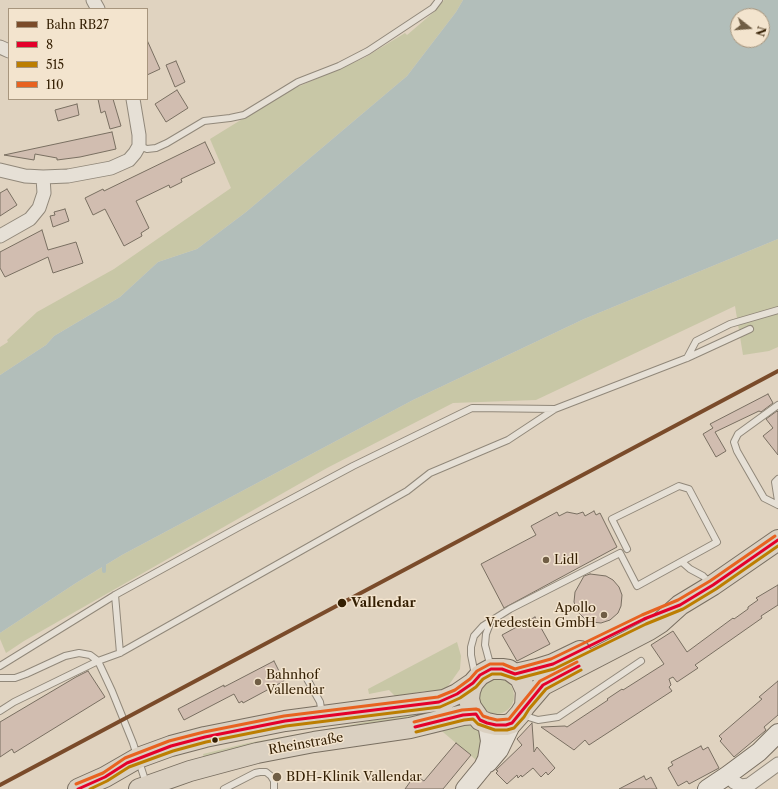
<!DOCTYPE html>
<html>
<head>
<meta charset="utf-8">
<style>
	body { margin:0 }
	#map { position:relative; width:778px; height:789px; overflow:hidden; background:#e0d3c0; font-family:"Libre Caslon Text",serif }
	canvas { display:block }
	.legend { position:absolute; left:8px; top:8px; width:140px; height:92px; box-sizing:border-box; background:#f3e4ce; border:1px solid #a7957d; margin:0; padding:5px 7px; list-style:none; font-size:12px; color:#341f03 }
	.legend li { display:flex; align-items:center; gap:8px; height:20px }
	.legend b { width:20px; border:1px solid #a7957d }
	.north { position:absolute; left:730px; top:8px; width:40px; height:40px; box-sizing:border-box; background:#f3e4ce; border:1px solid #a7957d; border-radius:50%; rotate:107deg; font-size:11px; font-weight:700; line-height:16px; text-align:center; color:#341f03 }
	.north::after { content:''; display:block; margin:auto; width:14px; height:18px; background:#705e45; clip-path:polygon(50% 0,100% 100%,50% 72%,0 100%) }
</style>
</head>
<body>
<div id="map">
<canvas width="778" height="789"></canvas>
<ul class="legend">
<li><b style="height:5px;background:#7a4b2a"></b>Bahn RB27</li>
<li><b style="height:5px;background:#e4002b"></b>8</li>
<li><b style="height:5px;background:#bc7e01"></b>515</li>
<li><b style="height:5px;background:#e86220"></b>110</li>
</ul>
<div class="north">N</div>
</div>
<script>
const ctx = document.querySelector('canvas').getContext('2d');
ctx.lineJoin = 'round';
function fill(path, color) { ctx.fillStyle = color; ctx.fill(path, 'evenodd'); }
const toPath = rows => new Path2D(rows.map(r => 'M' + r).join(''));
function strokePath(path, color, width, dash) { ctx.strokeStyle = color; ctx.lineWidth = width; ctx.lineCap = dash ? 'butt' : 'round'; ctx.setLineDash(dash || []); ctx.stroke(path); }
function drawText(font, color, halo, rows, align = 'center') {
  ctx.font = font + ' "Libre Caslon Text",serif'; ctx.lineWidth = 3; ctx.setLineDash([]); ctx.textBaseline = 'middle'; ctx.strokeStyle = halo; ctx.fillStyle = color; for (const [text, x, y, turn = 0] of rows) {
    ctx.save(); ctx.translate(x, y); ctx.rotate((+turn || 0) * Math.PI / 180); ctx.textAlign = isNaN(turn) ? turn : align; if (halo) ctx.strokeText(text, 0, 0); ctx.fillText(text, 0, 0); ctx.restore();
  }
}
fill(toPath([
	[444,0,463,0,456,12,407,76,246,212,197,249,158,262,120,297,54,336,46,345,0,375,0,347,8,342,7,340,37,312,114,269,231,188,210,139,286,92,364,58,405,33,407,35,435,11],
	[778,239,778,347,769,351,743,355,735,306,536,400,453,403,327,468,24,641,6,653,0,639,0,633,76,583,122,555,413,400,584,319],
	[457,642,461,656,460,669,446,689,435,693,425,691,396,697,389,690,369,694,368,689],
	'478 696a18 18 0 1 1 36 0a18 18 0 1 1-36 0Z',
	[444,706,445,713,204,758,203,754,248,743,345,726],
	[472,724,479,730,481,735,480,754,476,760,437,727]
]), '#c8c7a6');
fill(toPath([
	[463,0,778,0,778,239,584,319,413,400,122,555,76,583,0,633,0,375,46,345,54,336,120,297,158,262,197,249,246,212,407,76,456,12],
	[738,16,762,16,762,40,738,40]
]), '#b2beba');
strokePath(toPath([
	[104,571,104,561]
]), '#b2beba', 4);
const building = toPath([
	[147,40,160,69,147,75,147,40],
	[176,61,185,82,175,87,166,65,176,61],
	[177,90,188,108,166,122,155,104,177,90],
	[98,99,113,99,121,126,110,129,105,111,101,113,98,99],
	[77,104,79,115,58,121,55,110,77,104],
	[112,132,116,149,80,157,57,160,57,158,35,154,34,160,4,155,112,132],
	[205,142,215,163,181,179,182,182,170,188,169,185,136,201,149,228,141,233,142,236,124,246,105,209,93,215,85,198,103,189,104,191,205,142],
	[7,189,17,205,0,216,0,193,7,189],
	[65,209,69,221,53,227,50,216,55,215,54,212,65,209],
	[42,230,48,250,76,242,83,263,53,273,48,257,5,277,0,268,0,252,42,230],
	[768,394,773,403,761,412,759,411,715,432,726,451,716,457,703,434,713,428,710,424,768,394],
	[777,411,778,412,778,455,763,436,773,428,766,419,777,411],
	[594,511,596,515,600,513,617,547,504,608,481,564,536,535,531,526,557,512,559,516,567,512,577,514,583,512,585,516,594,511],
	[590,574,606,576,613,580,619,587,622,595,621,606,618,613,610,620,601,623,592,622,584,618,577,611,574,602,575,592,584,576,590,574],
	[778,585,778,605,761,616,762,618,695,665,698,668,677,682,673,677,669,679,671,685,669,687,672,691,589,745,585,740,574,750,541,727,565,726,567,727,608,700,607,699,622,689,623,690,664,664,651,645,673,631,687,652,733,618,734,619,748,609,748,607,758,600,756,598,778,585],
	[535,617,550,644,517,661,502,635,535,617],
	[274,661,284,681,243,703,242,701,239,703,234,694,184,720,178,709,224,685,224,687,274,661],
	[88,671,105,697,14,753,12,749,0,757,0,722,76,677,88,671],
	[778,681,778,715,764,727,766,730,765,731,734,757,720,741,722,739,719,736,762,699,759,697,778,681],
	[532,723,534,752,537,747,555,768,548,775,546,772,541,777,533,768,522,777,521,775,518,778,517,775,507,784,496,773,498,771,496,770,522,745,517,739,532,723],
	[456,743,471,755,443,789,405,789,415,775,424,781,456,743],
	[701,746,703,750,708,747,719,768,689,784,687,781,678,786,668,768,673,765,671,762,701,746],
	[644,776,646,780,651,777,657,789,619,789,644,776]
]);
fill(building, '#d1bdb0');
strokePath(building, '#796f61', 1);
const lane = toPath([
	[139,146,147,149,156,148,167,143,204,121,230,118,244,115,298,82,339,66,368,51,433,8,439,0],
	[687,358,696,341,730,324,778,310],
	[778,405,738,434,734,442,737,451,764,498,778,505],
	[778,479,775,482,778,501],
	[682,562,690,569,703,576,711,584],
	[115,595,120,653],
	[491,621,486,634,485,645,489,660,493,665],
	[0,666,115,595,237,528,353,466,472,408,555,409],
	[475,675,471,655,471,647,474,636,483,626,510,609,620,553,637,586,717,542,689,489,679,486,612,519,627,549],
	[306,677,320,702,322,714],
	[0,678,15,678,26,674,65,656,79,653,90,655,98,661,112,691,133,743,146,783],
	[0,711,14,702,98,661,120,653,407,491,430,473,508,440,555,409,687,358,750,329],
	[522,715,538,720,558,717,641,661],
	[224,789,255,773,260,772,266,772,271,776,274,781,274,789]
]);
const street = toPath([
	[93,0,98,9],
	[0,47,9,51],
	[0,170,25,176,43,177,68,176,111,168,129,160,135,153,139,146,139,135,133,99],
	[0,236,30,219,39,208,44,193,43,177],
	[728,775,734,782,741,786,749,785,778,764]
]);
const secondary = toPath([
	[488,763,499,750,512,723],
	[465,789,483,767,487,759,490,741,487,723],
	[707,789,728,775,759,752,778,733]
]);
const primary = toPath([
	[515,674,537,669,553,664,580,651],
	[473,683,470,691,469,699,471,707,480,720,487,723,496,725,506,725,512,723,520,714,525,706,543,685,649,630,660,623,680,605,713,585,778,540],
	[78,789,105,777,138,758,171,746,205,737,285,721,444,700,457,694,473,683,480,675,491,669,502,669,509,670,520,678,526,691,525,706],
	[139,789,190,771,257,753,314,742,410,728,463,715,476,714]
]);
strokePath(lane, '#91887a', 8);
strokePath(street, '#91887a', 15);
strokePath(secondary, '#796f61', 20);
strokePath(primary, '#796f61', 22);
strokePath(lane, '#e6e0d6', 6);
strokePath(street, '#e6e0d6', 13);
strokePath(secondary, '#e6e0d6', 18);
strokePath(primary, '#dad0c1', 20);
strokePath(toPath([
	[415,727,463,715,476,714,480,720,487,723,496,725,506,725,512,723,543,685,579,666],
	[78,789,105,777,127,763,171,746,205,737,285,721,439,702,457,694,473,683,480,675,491,669,502,669,515,674,553,664,644,619,680,605,713,585,778,540]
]), '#e4002b', 3);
strokePath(toPath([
	[416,732,464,720,473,719,478,724,495,730,507,730,514,728,524,717,529,709,546,689,581,670],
	[90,789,107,781,129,767,173,751,206,742,286,726,440,707,460,698,476,687,483,679,492,674,501,674,516,679,554,669,646,624,683,609,716,589,778,546]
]), '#bc7e01', 3);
strokePath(toPath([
	[414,722,462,710,476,709,479,710,483,716,489,718,497,720,509,719,540,681,577,662],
	[76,784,103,773,125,758,169,741,204,732,284,716,438,697,455,690,470,679,477,671,490,664,503,664,515,669,551,659,642,615,678,600,710,581,775,536]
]), '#e86220', 3);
strokePath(toPath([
	[0,785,778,371]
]), '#7a4b2a', 4);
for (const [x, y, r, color] of [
	[546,560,4,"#705e45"],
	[342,603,5,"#341f03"],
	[604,615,4,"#705e45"],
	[258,682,4,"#705e45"],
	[215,740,3.5,"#341f03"],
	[277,777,5,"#705e45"]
]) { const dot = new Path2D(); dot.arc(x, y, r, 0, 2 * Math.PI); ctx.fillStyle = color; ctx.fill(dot); strokePath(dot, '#f3e4ce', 1.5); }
drawText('13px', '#341f03', '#f3e4ce', [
	["Lidl",554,560],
	["Apollo",596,608,"right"],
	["Vredestein GmbH",596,623,"right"],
	["Bahnhof",266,675],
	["Vallendar",266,690],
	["BDH-Klinik Vallendar",286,777]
], 'left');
drawText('bold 13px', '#341f03', '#f3e4ce', [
	["Vallendar",351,603]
], 'left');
drawText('13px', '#341f03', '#f3e4ce', [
	["Rheinstraße",306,744,-10]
]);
</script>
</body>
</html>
